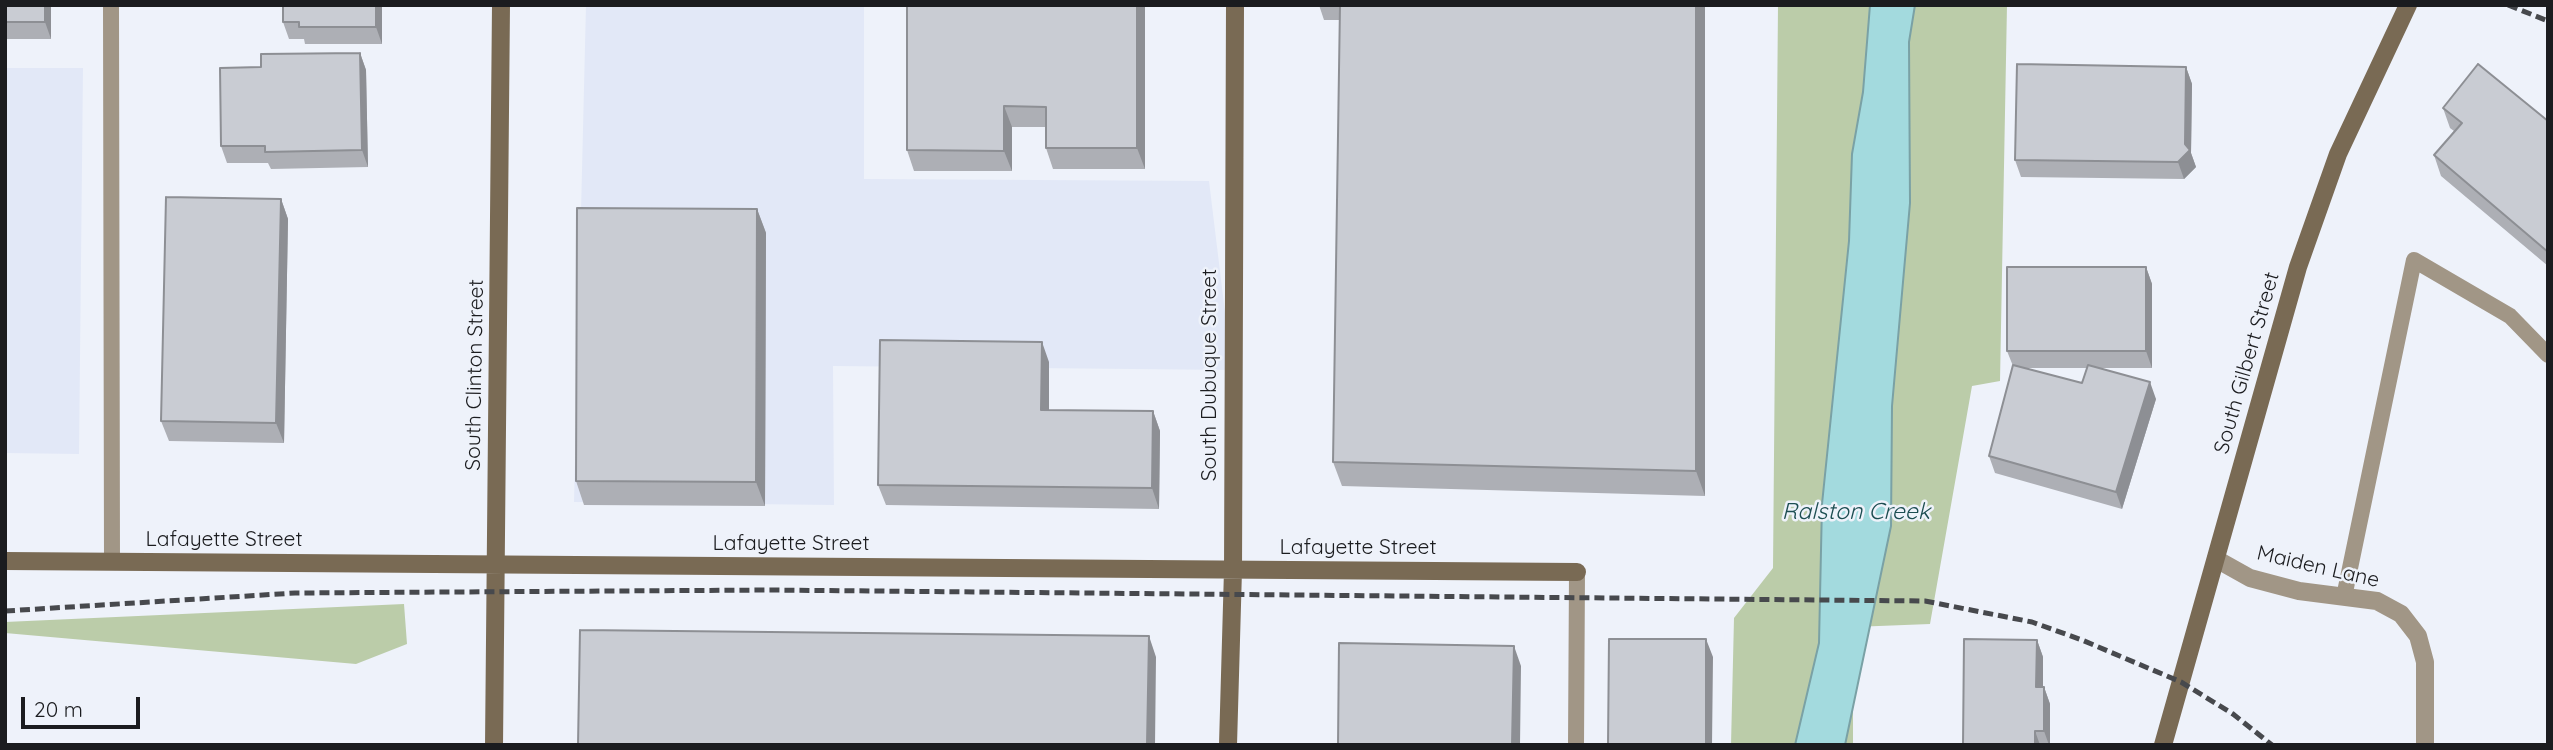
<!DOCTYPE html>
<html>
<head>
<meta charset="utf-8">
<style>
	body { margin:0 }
	#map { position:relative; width:2553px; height:750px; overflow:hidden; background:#eef2fa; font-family:Quicksand,sans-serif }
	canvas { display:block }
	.frame { position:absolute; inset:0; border:7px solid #1b1c1f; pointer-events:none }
	.scale { position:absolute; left:21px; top:697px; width:119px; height:32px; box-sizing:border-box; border:4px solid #1b1c1f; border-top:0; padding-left:9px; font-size:21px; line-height:24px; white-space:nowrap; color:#1b1c1f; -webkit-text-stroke:5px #eef2fa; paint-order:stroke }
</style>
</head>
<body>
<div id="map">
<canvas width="2553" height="750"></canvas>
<div class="frame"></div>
<div class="scale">20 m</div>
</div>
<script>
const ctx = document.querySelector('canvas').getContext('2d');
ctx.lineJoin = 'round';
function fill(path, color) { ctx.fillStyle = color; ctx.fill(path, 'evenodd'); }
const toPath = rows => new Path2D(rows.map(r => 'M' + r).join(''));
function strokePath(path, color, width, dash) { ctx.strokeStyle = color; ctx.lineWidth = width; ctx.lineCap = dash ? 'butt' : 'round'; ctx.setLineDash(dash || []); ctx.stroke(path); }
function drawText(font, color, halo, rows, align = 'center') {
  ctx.font = font + ' Quicksand,sans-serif'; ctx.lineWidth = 5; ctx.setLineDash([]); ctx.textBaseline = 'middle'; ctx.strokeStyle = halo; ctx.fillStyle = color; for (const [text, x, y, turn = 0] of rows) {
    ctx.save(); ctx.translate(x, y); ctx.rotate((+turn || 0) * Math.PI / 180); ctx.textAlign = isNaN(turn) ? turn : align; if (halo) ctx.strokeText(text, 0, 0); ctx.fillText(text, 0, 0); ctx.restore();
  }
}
fill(toPath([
	[586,5,864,5,864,179,1209,181,1232,370,833,366,834,505,574,502],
	[5,68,83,68,79,454,5,453]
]), '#e2e8f7');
fill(toPath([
	[1778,5,2007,5,2000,381,1972,386,1930,624,1853,627,1853,745,1731,745,1734,618,1773,568],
	[404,604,407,644,356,664,5,633,5,622]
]), '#bbcca9');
const water = toPath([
	[1870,5,1915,5,1909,42,1910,203,1892,406,1891,526,1845,745,1795,745,1819,643,1822,504,1849,241,1852,154,1863,92,1870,5]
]);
fill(water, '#a3dade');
strokePath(water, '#7aa1a5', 2);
strokePath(toPath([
	[111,5,112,562],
	[2344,597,2414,260,2510,316,2548,355],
	[1576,745,1577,572]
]), '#a19686', 16);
strokePath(toPath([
	[2216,559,2250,578,2299,591,2377,601,2401,614,2418,636,2425,662,2425,745]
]), '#a19686', 18);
strokePath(toPath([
	[5,561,1577,572],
	[494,745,501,5],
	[1228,745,1233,570,1235,5],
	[2163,745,2298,267,2338,154,2408,5]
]), '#796a54', 18);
strokePath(toPath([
	[2508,5,2548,21],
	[5,611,295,593,770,590,1925,601,2032,622,2082,640,2181,682,2233,714,2272,745]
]), '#47494d', 5, [10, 5]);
fill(toPath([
	[5,5,51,5,51,39,5,39],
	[382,5,382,44,305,44,304,39,289,39,283,22],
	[1145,5,1145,169,1053,169,1046,148,1046,127,1012,127,1012,171,914,171,907,150],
	[1319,5,1705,5,1705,496,1342,486,1333,462,1340,20,1324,20],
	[360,53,366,70,368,167,271,169,268,163,227,163,221,146,261,67],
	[2186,67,2192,84,2191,153,2196,167,2184,179,2021,177,2015,160],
	[2443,108,2548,121,2548,266,2441,176,2434,155,2454,131,2450,128],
	[281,199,288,219,284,443,169,441,161,421],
	[757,209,766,233,765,506,584,505,576,481],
	[2146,267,2152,284,2152,368,2100,368,2156,399,2122,509,1995,473,1989,456,2013,366,2007,351],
	[2026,368,2087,368,2082,383],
	[1049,362,1049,410,1153,411,1160,431,1159,509,886,505,878,485],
	[2037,640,2043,657,2043,687,2044,687,2050,704,2050,745,1963,745]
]), '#adafb5');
fill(toPath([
	[45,5,51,5,51,39,45,22],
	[376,5,382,5,382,44,376,27],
	[1137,5,1145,5,1145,169,1137,148],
	[1696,5,1705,5,1705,496,1696,471],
	[360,53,366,70,368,167,362,150],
	[2186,67,2192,84,2191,153,2196,167,2184,179,2178,162],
	[1004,106,1012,127,1012,171,1004,151],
	[281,199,288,219,284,443,276,423],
	[757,209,766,233,765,506,756,482],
	[2146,267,2152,284,2152,368,2146,351],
	[1042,342,1049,362,1049,430,1041,410],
	[2150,382,2156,399,2122,509,2116,492],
	[1153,411,1160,431,1159,509,1152,488],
	[1149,636,1156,657,1155,745,1147,745],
	[1706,639,1713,657,1712,745,1706,745],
	[2037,640,2043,657,2043,704,2036,687],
	[1514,646,1521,666,1520,745,1512,745],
	[2044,687,2050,704,2050,745,2049,745,2044,731],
	[2035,731,2040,745,2035,745]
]), '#8d8f94');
const building = toPath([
	[5,5,45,5,45,22,5,22,5,5],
	[283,5,376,5,376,27,299,27,299,22,283,22,283,5],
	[907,5,1137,5,1137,148,1046,148,1046,107,1004,106,1004,151,907,150,907,5],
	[1340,5,1696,5,1696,471,1333,462,1340,5],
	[360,53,362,150,265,152,265,146,221,146,220,68,261,67,261,54,360,53],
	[2017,64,2186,67,2185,144,2190,150,2178,162,2015,160,2017,64],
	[2478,64,2548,121,2548,252,2434,155,2462,123,2443,108,2478,64],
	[166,197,281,199,276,423,161,421,166,197],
	[577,208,757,209,756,482,576,481,577,208],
	[2007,267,2146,267,2146,351,2007,351,2007,267],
	[880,340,1042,342,1041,410,1153,411,1152,488,878,485,880,340],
	[2013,365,2082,383,2088,365,2150,382,2116,492,1989,456,2013,365],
	[580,630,1149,636,1147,745,578,745,580,630],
	[1609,639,1706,639,1706,745,1608,745,1609,639],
	[1964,639,2037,640,2036,687,2044,687,2044,731,2035,731,2035,745,1963,745,1964,639],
	[1339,643,1514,646,1512,745,1338,745,1339,643]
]);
fill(building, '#c9ccd3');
strokePath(building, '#8d8f94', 2);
drawText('21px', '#1b1c1f', '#eef2fa', [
	["South Gilbert Street",2247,363,-74],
	["South Clinton Street",475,375,-89],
	["South Dubuque Street",1210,375,-90],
	["Lafayette Street",224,540],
	["Lafayette Street",791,544],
	["Lafayette Street",1358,548],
	["Maiden Lane",2318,567,13]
]);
drawText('italic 23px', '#1d4e52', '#eef2fa', [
	["Ralston Creek",1856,512]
]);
</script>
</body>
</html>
